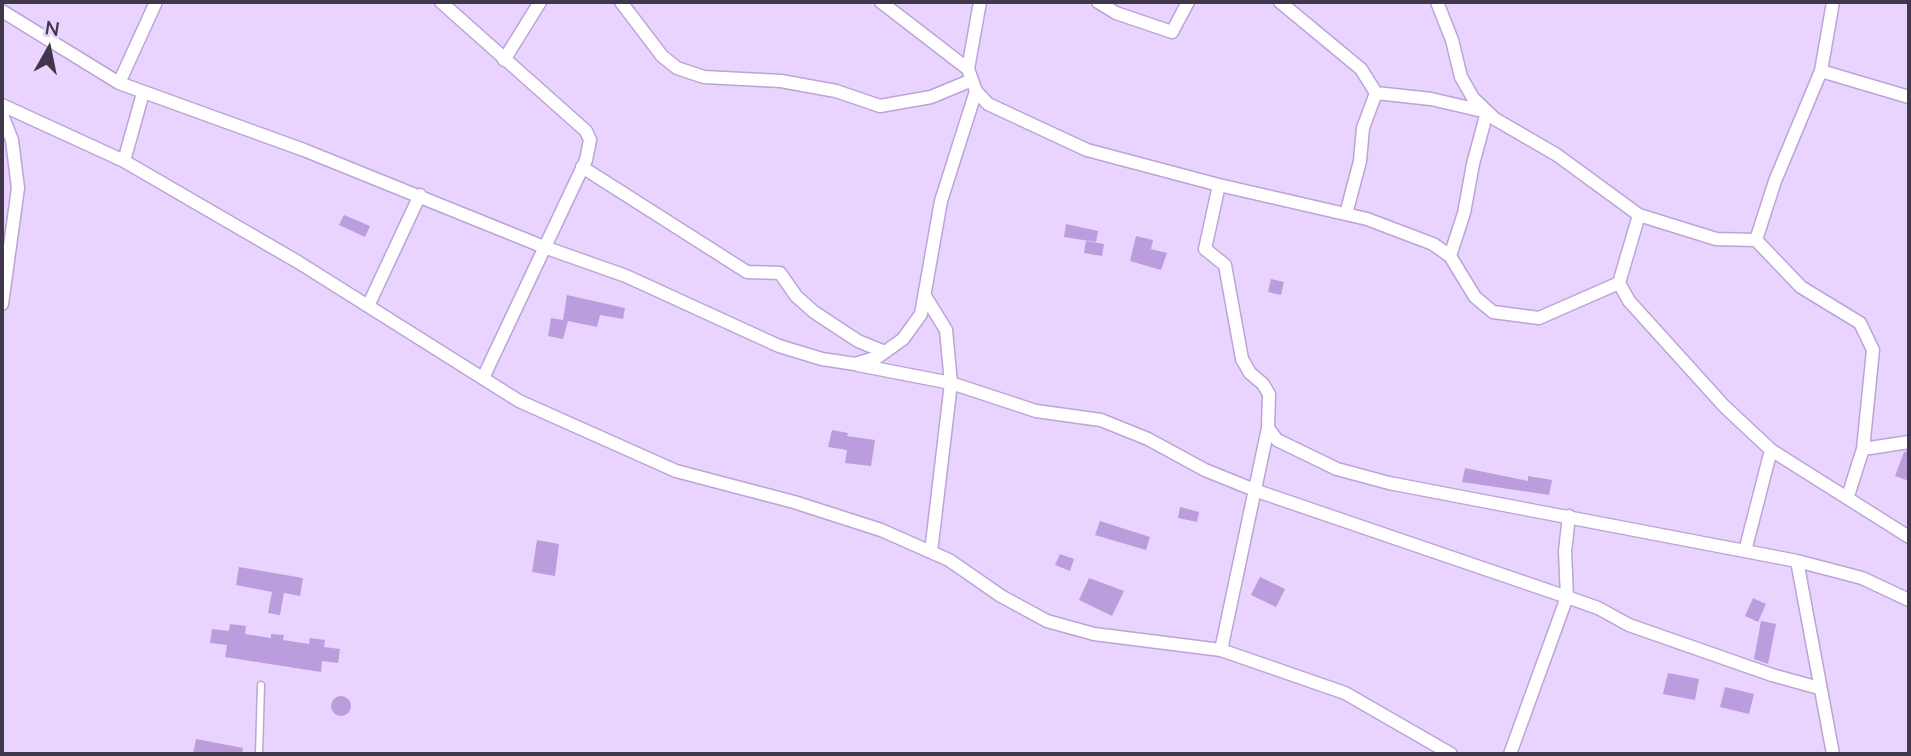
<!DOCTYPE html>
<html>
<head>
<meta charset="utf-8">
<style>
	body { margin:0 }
	#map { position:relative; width:1911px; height:756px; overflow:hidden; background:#e8d4ff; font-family:Lato,sans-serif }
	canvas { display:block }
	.frame { position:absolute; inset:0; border:4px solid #41374d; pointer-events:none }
	.north { position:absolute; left:14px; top:14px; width:70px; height:70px; -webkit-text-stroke:5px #e8d4ff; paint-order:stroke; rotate:9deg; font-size:19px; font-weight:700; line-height:28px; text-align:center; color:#41374d }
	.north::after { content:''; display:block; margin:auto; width:24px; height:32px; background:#41374d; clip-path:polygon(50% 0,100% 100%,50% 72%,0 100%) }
</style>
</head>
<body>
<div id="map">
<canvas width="1911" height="756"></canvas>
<div class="frame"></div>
<div class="north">N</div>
</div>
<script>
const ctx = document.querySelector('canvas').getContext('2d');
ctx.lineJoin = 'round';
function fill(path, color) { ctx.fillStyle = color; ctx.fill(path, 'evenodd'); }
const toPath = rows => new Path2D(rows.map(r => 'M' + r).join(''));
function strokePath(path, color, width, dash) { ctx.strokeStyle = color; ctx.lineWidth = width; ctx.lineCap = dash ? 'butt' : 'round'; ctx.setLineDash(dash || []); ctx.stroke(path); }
fill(toPath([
	[344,215,370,226,365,237,339,225],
	[1066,224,1098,231,1096,242,1064,237],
	[1136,236,1153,240,1151,249,1167,253,1161,270,1130,261],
	[1086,241,1104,244,1102,256,1084,253],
	[1271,279,1284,282,1281,295,1268,292],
	[567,295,625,308,623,319,600,315,597,327,568,321,563,339,548,336,551,318,563,320],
	[832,430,848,433,847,436,875,440,871,466,845,463,847,450,828,447],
	[1909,451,1909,481,1895,476,1904,452],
	[1465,468,1528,481,1528,476,1552,480,1549,495,1462,482],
	[1180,507,1199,512,1197,522,1178,518],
	[1100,521,1150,537,1146,550,1095,535],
	[537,540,559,544,555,576,532,572],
	[1060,554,1074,559,1070,571,1055,565],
	[239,567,303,578,300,596,284,593,280,615,268,613,272,592,236,585],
	[1260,577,1285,589,1276,607,1251,595],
	[1089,578,1124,591,1112,616,1079,600],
	[1753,598,1766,604,1758,622,1745,616],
	[1761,621,1776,624,1768,664,1754,659],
	[230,624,246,626,245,634,271,638,271,634,284,635,283,640,309,644,310,638,325,640,324,647,340,649,338,663,322,661,321,672,225,657,227,645,210,643,212,629,229,631],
	[1668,673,1699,679,1695,700,1663,694],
	[1725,687,1754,694,1749,714,1720,707],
	'331 706a10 10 0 1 1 20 0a10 10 0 1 1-20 0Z',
	[196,739,243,748,242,754,193,754]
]), '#bb9cdc');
const lane = toPath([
	[259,754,261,685]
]);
const street = toPath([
	[441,2,586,131,590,140,586,160,483,378],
	[621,2,662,56,677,68,704,77,781,81,836,91,880,106,931,97,972,80],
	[881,2,968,69],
	[980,2,968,69,976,91,988,104,1087,150,1219,185,1367,219,1433,244,1450,256,1475,297,1493,312,1539,318,1619,283],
	[1098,2,1116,13,1172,32,1188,2],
	[1280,2,1361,69,1376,93,1431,99,1487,112,1473,164,1464,213,1450,256],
	[1437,2,1452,40,1461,77,1473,98,1495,119,1557,155,1639,215,1716,239,1756,240,1801,287,1860,323,1873,350,1863,449,1848,496],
	[2,11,119,83,304,150,544,247,626,276,779,346,822,359,855,364,878,357,903,339,921,314,941,201,976,91],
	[504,60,540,2],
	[1821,71,1909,97],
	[119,83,156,2],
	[2,105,124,161,298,262,519,401,676,471,794,502,881,530,949,560,1001,596,1047,621,1094,634,1221,650,1345,693,1451,754],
	[2,115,12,140,18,188,2,304],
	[124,161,143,93],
	[582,167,747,272,780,273,796,296,814,312,858,341,885,352],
	[1219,185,1205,249,1225,265,1242,359,1250,373,1263,384,1269,394,1268,428,1277,440,1337,469,1389,483,1797,561,1862,578,1909,600],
	[1346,214,1360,161,1363,128,1376,93],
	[1639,215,1619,283,1629,301,1724,406,1771,450,1909,537],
	[1756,240,1775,181,1821,71,1833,2],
	[925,296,946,330,951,383,931,552],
	[368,306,420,195],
	[858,365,951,383,1036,411,1101,420,1148,439,1205,470,1257,491,1567,597,1510,754],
	[1863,449,1909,442],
	[1569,516,1565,551,1567,597,1598,608,1629,625,1772,675,1819,688],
	[1745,551,1771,450],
	[1797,561,1833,754],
	[1221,650,1268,428]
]);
strokePath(lane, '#bca4d7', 9);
strokePath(street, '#bca4d7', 15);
strokePath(lane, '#fff', 6);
strokePath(street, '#fff', 12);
</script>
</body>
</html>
